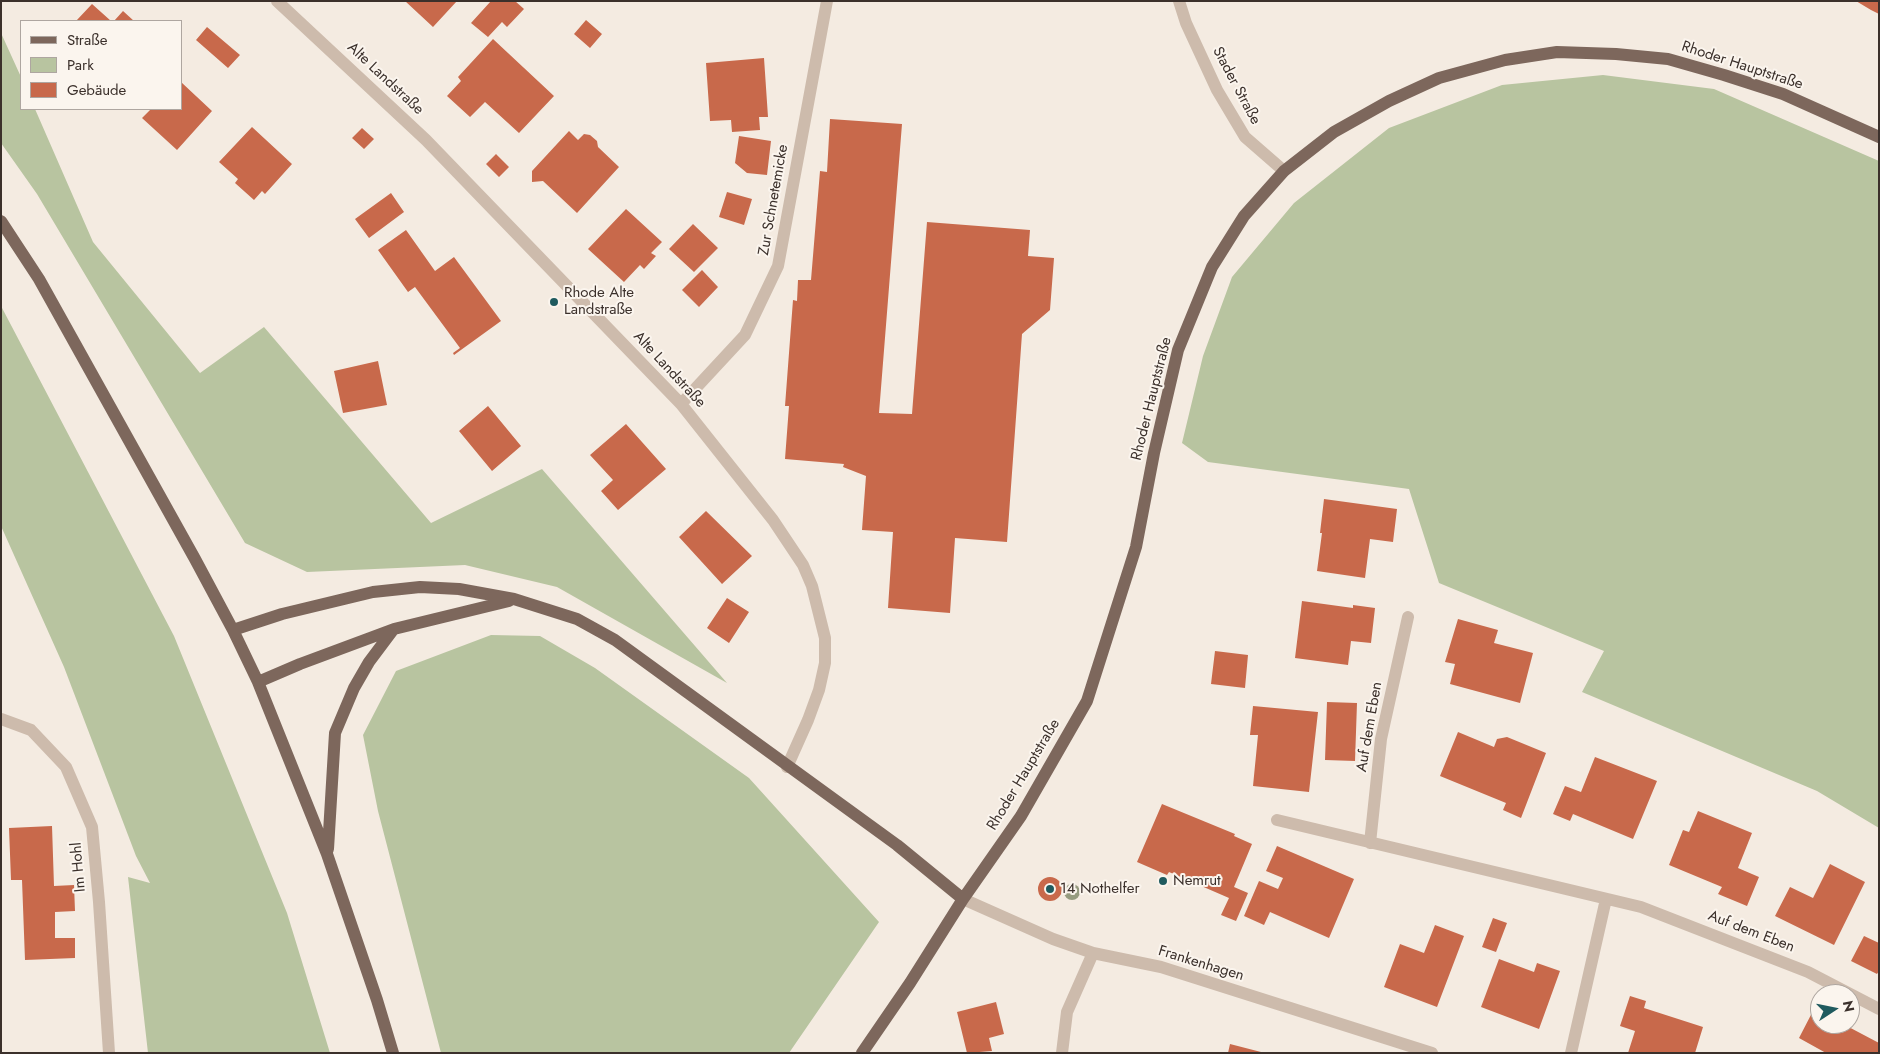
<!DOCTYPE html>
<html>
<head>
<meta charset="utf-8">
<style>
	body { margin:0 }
	#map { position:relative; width:1880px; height:1054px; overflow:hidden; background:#f4ebe1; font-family:Jost,sans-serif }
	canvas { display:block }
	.frame { position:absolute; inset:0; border:2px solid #3b302b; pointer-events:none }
	.legend { position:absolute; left:20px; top:20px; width:162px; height:90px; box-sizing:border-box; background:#fbf5ee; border:1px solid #aea6a0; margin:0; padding:6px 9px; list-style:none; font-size:15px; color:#3b302b }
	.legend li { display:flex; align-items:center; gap:10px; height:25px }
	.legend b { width:25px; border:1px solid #aea6a0 }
	.north { position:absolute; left:1810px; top:984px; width:50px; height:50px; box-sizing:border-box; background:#fbf5ee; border:1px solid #aea6a0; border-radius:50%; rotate:79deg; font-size:14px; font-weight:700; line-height:20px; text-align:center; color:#3b302b }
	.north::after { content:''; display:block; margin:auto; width:18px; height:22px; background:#1f5a5e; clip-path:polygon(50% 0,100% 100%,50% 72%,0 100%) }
</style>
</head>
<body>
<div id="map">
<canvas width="1880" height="1054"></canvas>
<div class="frame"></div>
<ul class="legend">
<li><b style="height:6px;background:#7d675c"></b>Straße</li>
<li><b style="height:14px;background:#b8c4a0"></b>Park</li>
<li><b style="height:14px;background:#c8694b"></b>Gebäude</li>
</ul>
<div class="north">N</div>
</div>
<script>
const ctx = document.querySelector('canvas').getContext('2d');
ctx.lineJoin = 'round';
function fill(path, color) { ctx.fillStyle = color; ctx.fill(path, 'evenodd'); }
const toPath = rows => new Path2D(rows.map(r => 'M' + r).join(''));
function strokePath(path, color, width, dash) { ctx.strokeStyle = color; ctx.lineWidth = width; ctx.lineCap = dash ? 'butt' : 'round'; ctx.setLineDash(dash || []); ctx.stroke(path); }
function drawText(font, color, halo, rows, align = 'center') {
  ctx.font = font + ' Jost,sans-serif'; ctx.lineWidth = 4; ctx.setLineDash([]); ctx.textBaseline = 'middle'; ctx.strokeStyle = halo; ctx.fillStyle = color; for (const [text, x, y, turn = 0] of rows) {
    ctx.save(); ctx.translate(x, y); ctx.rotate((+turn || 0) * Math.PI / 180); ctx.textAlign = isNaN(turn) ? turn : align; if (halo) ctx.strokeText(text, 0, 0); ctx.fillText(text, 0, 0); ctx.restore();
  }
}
fill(toPath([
	[1,33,21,77,21,109,35,109,93,242,200,373,264,327,431,523,542,469,727,683,557,587,465,565,307,572,245,543,37,194,1,143],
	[1603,75,1714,89,1879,161,1879,828,1817,791,1582,692,1604,651,1439,583,1409,489,1208,462,1182,443,1203,356,1232,277,1294,203,1389,128,1502,85],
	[1,306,174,636,287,913,330,1053,148,1053,128,877,150,883,136,856,64,667,1,526],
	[491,635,540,636,595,668,749,778,879,922,789,1053,441,1053,378,811,363,735,396,671]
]), '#b8c4a0');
fill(toPath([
	[405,1,457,1,433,27],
	[491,1,515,1,524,9,507,27,502,22,488,37,471,23],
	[1856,1,1879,1,1879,14,1871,10],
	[92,4,111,21,76,21],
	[123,11,134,21,114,21],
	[586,20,602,34,590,48,574,34],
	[207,27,240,55,228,68,196,40],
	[493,39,554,96,519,133,485,102,470,117,447,96,461,81,458,77],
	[764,58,768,117,759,117,760,130,732,132,731,120,710,121,706,63],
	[181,82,212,111,177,150,142,118,151,109,181,109],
	[830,119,902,124,879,413,912,414,927,222,1030,230,1028,256,1054,258,1050,310,1022,334,1007,542,955,538,950,613,888,608,893,532,862,530,866,476,843,467,844,464,785,459,789,406,785,406,793,300,797,301,798,280,811,280,820,171,827,172],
	[252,127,292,164,265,194,262,191,254,200,235,183,238,179,219,162],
	[362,128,374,139,364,149,352,138],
	[569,131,578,140,584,134,590,135,597,141,598,147,619,167,577,213,543,181,532,182,532,171],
	[739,136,771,141,767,175,747,173,735,163],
	[496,154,509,167,499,177,486,164],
	[727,192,752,199,744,225,719,217],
	[391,193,404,212,369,238,355,219],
	[626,209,662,242,651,253,656,256,644,269,640,265,624,282,588,249],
	[693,224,718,248,694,272,669,249],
	[406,230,435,271,454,257,501,321,454,355,453,353,460,348,415,287,408,292,378,250],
	[702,270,718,287,699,307,682,290],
	[378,361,387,405,343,413,334,371],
	[488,406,521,446,492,471,459,431],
	[626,424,666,469,618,510,601,491,613,480,590,455],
	[1324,499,1397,509,1393,542,1370,539,1365,578,1317,571,1322,533,1320,533],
	[706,511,752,556,722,584,679,537],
	[727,598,749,612,729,643,707,628],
	[1302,601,1353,608,1353,605,1375,608,1371,643,1351,641,1348,665,1295,658],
	[1458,619,1498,630,1494,643,1533,653,1520,703,1450,684,1455,664,1445,662],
	[1215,651,1248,655,1245,688,1211,684],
	[1327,702,1357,703,1355,761,1325,760],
	[1253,706,1318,712,1309,792,1253,786,1258,735,1250,735],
	[1458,732,1494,747,1497,739,1507,737,1546,753,1521,818,1503,810,1506,803,1440,776],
	[1595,757,1657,781,1633,839,1573,814,1570,821,1553,814,1565,786,1581,792],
	[1162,804,1235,834,1234,836,1252,844,1234,887,1248,893,1236,921,1221,915,1229,898,1169,872,1167,875,1137,862],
	[1698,811,1752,833,1738,868,1759,877,1747,906,1718,894,1722,887,1669,865,1683,830,1689,832],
	[52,826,54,886,74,885,75,911,55,912,55,938,75,938,75,958,25,960,22,880,11,880,9,828],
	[1277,846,1354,879,1329,938,1270,912,1264,925,1244,916,1259,881,1278,889,1283,878,1266,871],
	[1830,864,1865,882,1834,945,1775,916,1790,887,1813,898],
	'1038 889a12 12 0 1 1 24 0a12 12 0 1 1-24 0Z',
	[1493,918,1507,923,1496,952,1482,947],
	[1435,925,1464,936,1437,1007,1384,987,1400,944,1424,953],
	[1864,936,1879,943,1879,971,1877,974,1851,961],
	[1499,959,1534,972,1537,963,1560,971,1539,1029,1481,1007],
	[1630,996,1646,1001,1644,1008,1703,1027,1695,1053,1628,1053,1635,1031,1620,1026],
	[996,1002,1004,1034,989,1038,992,1051,967,1053,957,1012],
	[1814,1009,1820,1012,1820,1024,1843,1024,1879,1043,1879,1053,1826,1053,1799,1038],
	[1230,1044,1261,1052,1261,1053,1228,1053]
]), '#c8694b');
strokePath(toPath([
	[277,1,426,140,681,404,773,520,803,565,812,586,825,638,825,663,819,690,808,720,787,767],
	[1179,1,1186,23,1217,90,1245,137,1284,171],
	[681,404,745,335,778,266,827,1],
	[1,719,31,730,66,767,92,827,99,902,109,1053],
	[1277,820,1641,907,1808,972,1879,1009],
	[1370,843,1381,739,1408,617],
	[963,899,1053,939,1093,953,1161,967,1432,1053],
	[1062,1053,1067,1012,1093,953],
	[1571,1053,1606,899]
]), '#cdbbac', 12);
strokePath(toPath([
	[1,221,39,279,195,559,233,630,258,682,327,854,377,1000,393,1053],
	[233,630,282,614,373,592,420,587,459,589,514,599,577,619,615,640,897,845,963,899],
	[258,682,300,664,394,629,509,601],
	[328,849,335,733,354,688,369,662,393,630],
	[862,1053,910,983,963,899,1021,816,1087,701,1136,547,1154,453,1178,350,1212,267,1244,216,1284,171,1334,132,1389,101,1439,78,1505,60,1557,52,1616,54,1668,59,1724,75,1783,94,1879,137]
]), '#7d675c', 12);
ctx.fillStyle = '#969b7f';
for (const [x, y] of [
	[1072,892]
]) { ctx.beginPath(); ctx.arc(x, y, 8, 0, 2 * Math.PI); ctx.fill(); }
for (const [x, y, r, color] of [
	[554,302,5,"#1f5a5e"],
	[1163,881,5,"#1f5a5e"],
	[1050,889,5,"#1f5a5e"]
]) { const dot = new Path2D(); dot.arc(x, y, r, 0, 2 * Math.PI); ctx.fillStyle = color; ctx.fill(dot); strokePath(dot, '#fbf5ee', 2); }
drawText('15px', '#3b302b', '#fbf5ee', [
	["Rhoder Hauptstraße",1742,66,18],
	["Alte Landstraße",385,79,43],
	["Stader Straße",1236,86,62],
	["Zur Schnetemicke",774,200,-80],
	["Alte Landstraße",669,370,47],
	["Rhoder Hauptstraße",1152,399,-76],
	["Auf dem Eben",1370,727,-80],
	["Rhoder Hauptstraße",1024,775,-59],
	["Im Hohl",79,867,-95],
	["Auf dem Eben",1751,932,21],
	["Frankenhagen",1201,964,17]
]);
drawText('15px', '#3b302b', '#fbf5ee', [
	["Rhode Alte",564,293],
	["Landstraße",564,310],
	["Nemrut",1173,881],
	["14 Nothelfer",1060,889]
], 'left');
</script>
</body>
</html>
